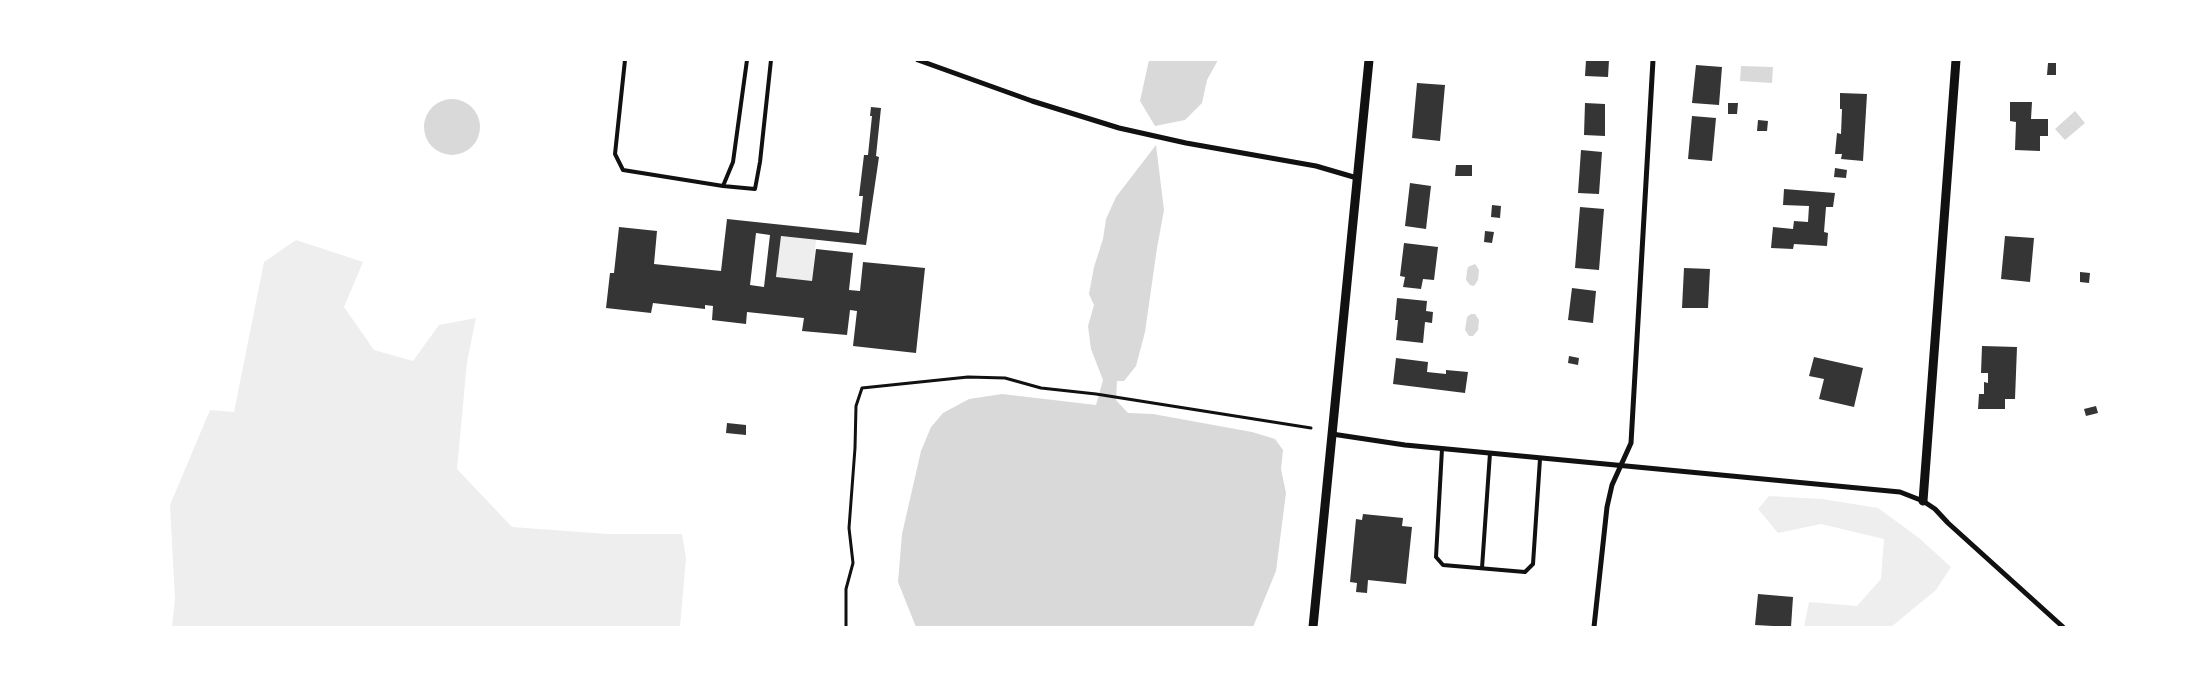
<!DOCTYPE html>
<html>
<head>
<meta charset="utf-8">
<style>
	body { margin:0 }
	#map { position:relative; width:2202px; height:687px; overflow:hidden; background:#fff; font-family:Cabin,sans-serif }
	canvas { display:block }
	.frame { position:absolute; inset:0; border:61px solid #fff; pointer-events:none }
</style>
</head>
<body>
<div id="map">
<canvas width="2202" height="687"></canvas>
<div class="frame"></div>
</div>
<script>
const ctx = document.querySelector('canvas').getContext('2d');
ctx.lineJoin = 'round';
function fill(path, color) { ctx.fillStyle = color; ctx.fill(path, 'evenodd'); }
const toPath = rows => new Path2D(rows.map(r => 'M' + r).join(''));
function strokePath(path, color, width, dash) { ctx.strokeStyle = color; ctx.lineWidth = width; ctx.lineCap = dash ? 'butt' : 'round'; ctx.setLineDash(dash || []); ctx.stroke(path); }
fill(toPath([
	[781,236,816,240,812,281,776,277],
	[296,240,363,262,344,307,374,350,413,361,439,325,476,318,467,362,457,469,512,527,607,534,682,534,686,558,680,627,172,627,175,599,170,505,210,410,234,412,264,262],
	[1769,496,1822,499,1878,508,1919,538,1951,567,1936,590,1891,627,1804,627,1809,602,1857,606,1881,579,1884,539,1821,524,1778,533,1758,509]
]), '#eee');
fill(toPath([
	[1149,60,1218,60,1207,80,1202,103,1185,120,1155,126,1140,101],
	[1741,66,1773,67,1772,83,1740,81],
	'424 127a28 28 0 1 1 56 0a28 28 0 1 1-56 0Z',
	[2075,111,2085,123,2065,140,2055,129],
	[1156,145,1164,210,1157,248,1145,332,1136,366,1124,381,1117,381,1116,400,1128,413,1153,414,1252,432,1275,439,1283,450,1281,469,1286,493,1276,571,1253,627,916,627,898,582,902,534,921,451,931,427,943,413,969,399,1002,394,1096,405,1103,380,1091,349,1088,326,1094,305,1089,294,1094,267,1103,239,1106,219,1116,197],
	[1475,264,1479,270,1478,280,1474,286,1470,285,1466,280,1467,271,1468,267],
	[1471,314,1475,314,1479,320,1478,330,1473,336,1469,336,1465,330,1467,317]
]), '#d9d9d9');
fill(toPath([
	[1586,60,1609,60,1608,77,1585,76],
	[2048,63,2056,63,2056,75,2047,75],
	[1696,65,1722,67,1719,105,1692,103],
	[1417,83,1445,85,1440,141,1412,138],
	[1840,93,1867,94,1863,161,1841,159,1842,154,1835,154,1837,133,1841,134,1842,109,1840,109],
	[2010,102,2032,102,2031,119,2048,119,2048,136,2040,136,2040,151,2015,150,2016,122,2010,121],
	[1585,103,1605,104,1605,136,1584,135],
	[1728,103,1738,103,1737,114,1728,114],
	[871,107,881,108,876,156,879,157,866,245,781,236,776,277,812,281,816,249,853,253,849,290,860,291,863,262,925,268,916,353,853,346,857,311,850,310,847,335,802,331,804,318,747,312,746,324,712,320,713,306,705,305,705,309,653,303,651,313,606,308,610,273,614,273,619,227,657,231,654,264,721,271,727,219,859,233,863,196,859,196,864,155,868,155,872,116,870,116],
	[756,233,770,235,764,287,750,285],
	[1692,116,1716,118,1712,161,1688,159],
	[1758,120,1768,121,1767,131,1757,131],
	[1581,150,1602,152,1599,194,1578,193],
	[1456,165,1472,165,1472,176,1455,176],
	[1835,168,1847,170,1846,178,1834,177],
	[1410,183,1431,186,1426,229,1405,226],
	[1784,189,1835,193,1833,207,1826,207,1824,232,1828,233,1827,246,1794,244,1793,249,1771,248,1773,227,1793,229,1794,221,1808,222,1809,206,1783,205],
	[1492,205,1501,206,1500,218,1491,217],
	[1580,207,1604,209,1599,270,1575,268],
	[1485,231,1494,232,1492,243,1484,242],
	[2005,236,2034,238,2030,282,2001,279],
	[1404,243,1438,247,1434,280,1423,279,1421,289,1403,287,1405,277,1400,276],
	[1684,268,1710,269,1708,308,1682,308],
	[2080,272,2090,273,2089,283,2080,282],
	[1572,288,1596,291,1593,323,1568,320],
	[1397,298,1427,301,1426,311,1433,312,1432,323,1425,322,1423,343,1396,340,1398,320,1395,320],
	[1982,346,2017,347,2015,399,2005,399,2005,409,1978,409,1979,394,1984,394,1984,382,1988,383,1988,373,1981,373],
	[1569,356,1579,358,1578,365,1568,363],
	[1814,357,1863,368,1854,407,1819,399,1824,379,1809,376],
	[1396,358,1428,362,1427,372,1446,374,1446,370,1468,372,1465,393,1393,384],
	[2096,406,2098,413,2086,416,2084,409],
	[727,423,746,425,746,435,726,433],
	[1363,514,1403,518,1402,526,1412,527,1406,584,1368,580,1367,593,1356,592,1357,583,1350,582,1356,519,1362,520],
	[1758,594,1793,597,1791,627,1755,625]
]), '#353535');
strokePath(toPath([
	[846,627,846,589,853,563,849,528,855,448,856,406,862,388,968,377,1005,378,1041,388,1096,394,1311,428]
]), '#111', 3);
strokePath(toPath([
	[625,60,615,154,623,170,723,186,733,162,747,60],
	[723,186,755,189,760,162,771,60],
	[1442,449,1436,557,1443,565,1525,572,1533,564,1540,459],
	[1482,568,1490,453]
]), '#111', 4);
strokePath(toPath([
	[918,60,1032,101,1119,128,1186,143,1316,166,1357,178],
	[1332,434,1405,445,1900,492,1923,501,1935,509,1948,523,2063,627],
	[1594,627,1607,507,1612,485,1631,443,1653,60]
]), '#111', 5);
strokePath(toPath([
	[1923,501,1956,60],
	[1313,627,1369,60]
]), '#111', 9);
</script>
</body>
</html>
